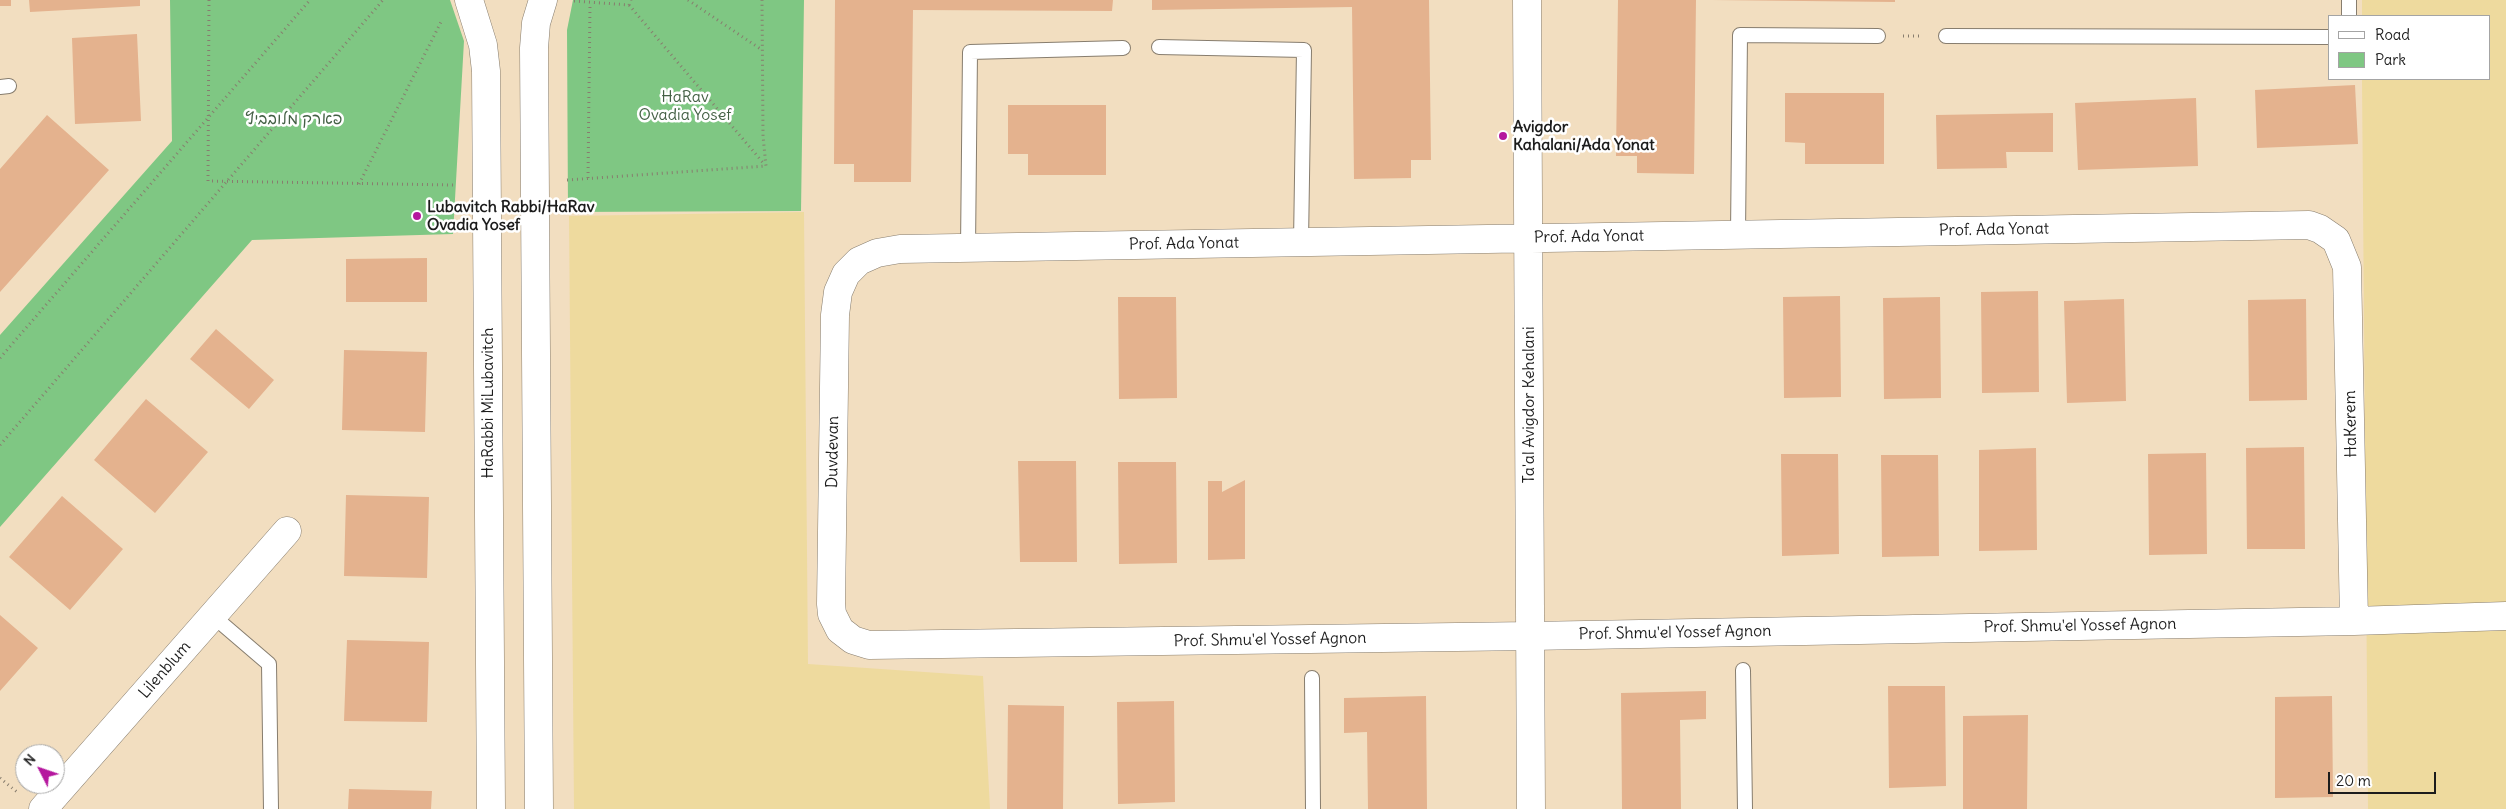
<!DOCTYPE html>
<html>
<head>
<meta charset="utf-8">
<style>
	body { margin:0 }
	#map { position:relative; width:2506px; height:809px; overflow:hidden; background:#f2dec0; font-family:Delius,sans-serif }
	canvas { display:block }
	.legend { position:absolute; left:2328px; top:15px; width:162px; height:65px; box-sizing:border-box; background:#fff; border:1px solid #a4a4a4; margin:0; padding:6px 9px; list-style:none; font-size:15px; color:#1c1c1c }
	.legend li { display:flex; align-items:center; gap:10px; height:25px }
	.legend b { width:25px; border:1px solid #a4a4a4 }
	.north { position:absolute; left:15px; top:744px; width:50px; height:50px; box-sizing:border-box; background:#fff; border:1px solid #a4a4a4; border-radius:50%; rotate:311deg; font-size:14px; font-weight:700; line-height:20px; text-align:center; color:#1c1c1c }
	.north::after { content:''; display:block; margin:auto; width:18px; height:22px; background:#b5179e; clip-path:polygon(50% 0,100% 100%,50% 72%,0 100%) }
	.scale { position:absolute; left:2328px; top:772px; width:108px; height:22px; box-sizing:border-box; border:2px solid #1c1c1c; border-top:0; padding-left:6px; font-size:15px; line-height:18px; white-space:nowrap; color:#1c1c1c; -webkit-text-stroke:4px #fff; paint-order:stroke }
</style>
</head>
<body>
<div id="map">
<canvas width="2506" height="809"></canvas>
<ul class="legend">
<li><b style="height:6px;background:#fff"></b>Road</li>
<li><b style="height:14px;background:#7fc783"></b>Park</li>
</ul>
<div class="north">N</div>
<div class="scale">20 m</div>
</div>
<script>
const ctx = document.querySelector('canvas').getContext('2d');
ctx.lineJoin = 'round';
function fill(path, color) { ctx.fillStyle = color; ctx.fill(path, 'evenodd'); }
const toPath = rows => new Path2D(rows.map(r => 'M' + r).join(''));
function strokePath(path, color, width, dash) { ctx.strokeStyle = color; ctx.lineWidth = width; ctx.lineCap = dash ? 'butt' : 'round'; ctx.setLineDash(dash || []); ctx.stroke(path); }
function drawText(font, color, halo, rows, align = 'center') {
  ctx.font = font + ' Delius,"Playpen Sans Hebrew",sans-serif'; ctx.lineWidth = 5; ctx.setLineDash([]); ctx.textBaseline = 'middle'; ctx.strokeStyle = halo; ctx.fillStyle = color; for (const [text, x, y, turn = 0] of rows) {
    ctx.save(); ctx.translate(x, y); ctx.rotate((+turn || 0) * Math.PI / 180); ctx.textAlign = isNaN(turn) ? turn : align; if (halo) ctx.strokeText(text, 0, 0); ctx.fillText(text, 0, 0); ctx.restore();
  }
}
fill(toPath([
	[170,0,450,0,464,41,453,234,252,240,0,527,0,335,172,141],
	[573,0,804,0,801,211,568,212,567,30]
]), '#7fc783');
fill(toPath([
	[2362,0,2506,0,2506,809,2368,809,2362,79,2490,79,2490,16,2362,16],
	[804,212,808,664,983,676,990,809,574,809,569,216]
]), '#eeda9e');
fill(toPath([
	[0,0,11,0,11,6,0,6],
	[29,0,140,0,140,6,30,12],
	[835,0,1113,0,1112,11,913,10,911,182,854,182,854,164,834,164],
	[1152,0,1429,0,1431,160,1411,160,1411,178,1354,179,1352,7,1152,10],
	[1618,0,1696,0,1694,174,1637,173,1637,156,1616,156],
	[1712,0,1895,0,1895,2],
	[137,34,141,121,75,124,72,38],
	[2355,85,2358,144,2257,148,2255,90],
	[1785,93,1884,93,1884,164,1805,164,1805,143,1785,142],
	[2196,98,2198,166,2078,170,2075,103],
	[1008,105,1106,105,1106,175,1028,175,1028,154,1008,154],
	[2053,113,2053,152,2006,152,2007,168,1937,169,1936,115],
	[47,115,109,170,0,292,0,169],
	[427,258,427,302,346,302,346,259],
	[2038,291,2039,392,1982,393,1981,292],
	[1840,296,1841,397,1784,398,1783,297],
	[1118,297,1176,297,1177,398,1119,399],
	[1940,297,1941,398,1884,399,1883,298],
	[2124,299,2126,401,2067,403,2064,301],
	[2306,299,2307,400,2249,401,2248,300],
	[216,329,274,380,249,409,190,359],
	[344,350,427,352,425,432,342,430],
	[146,399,208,452,155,513,94,460],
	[2304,447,2305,549,2247,549,2246,448],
	[2036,448,2037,550,1979,551,1979,450],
	[2206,453,2207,554,2149,555,2148,454],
	[1781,454,1838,454,1839,554,1782,556],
	[1881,455,1938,455,1939,556,1882,557],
	[1018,461,1076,461,1077,562,1020,562],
	[1118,462,1176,462,1177,563,1119,564],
	[1245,480,1245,559,1208,560,1208,481,1222,481,1222,492],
	[346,495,429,497,427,578,344,576],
	[62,496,123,549,70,610,9,557],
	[0,615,38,648,0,691],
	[347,640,429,642,427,722,344,721],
	[1888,686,1945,686,1946,786,1889,788],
	[1706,691,1706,719,1680,720,1681,809,1622,809,1621,693],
	[1426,696,1427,809,1368,809,1367,732,1344,733,1344,698],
	[2332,696,2333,797,2275,798,2275,697],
	[1174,701,1175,802,1118,804,1117,702],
	[1008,705,1064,706,1063,809,1007,809],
	[2028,715,2027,809,1963,809,1963,716],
	[349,789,432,791,431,809,348,809]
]), '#e4b28e');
const service = toPath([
	[2349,0,2349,16],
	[1946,36,2330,37],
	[1159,47,1304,50,1301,242],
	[0,87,9,86],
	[1738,234,1740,35,1878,36],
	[968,248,970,52,1123,48],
	[213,616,269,664,271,809],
	[1743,670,1745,809],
	[1312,678,1313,809]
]);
const minor = toPath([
	[1527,0,1531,809],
	[2354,621,2347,267,2336,240,2320,229,2309,225,900,249,877,253,859,261,846,274,838,292,835,315,831,604,832,614,840,630,853,640,869,645,1530,636,2354,621,2506,616],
	[43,809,287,531]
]);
const secondary = toPath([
	[469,0,483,45,486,71,491,809],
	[539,809,534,48,536,23,543,0]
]);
strokePath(service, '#877d6e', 16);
strokePath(minor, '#877d6e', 29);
strokePath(secondary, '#877d6e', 29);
strokePath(toPath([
	[209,0,208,181,454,185],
	[688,0,762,50],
	[574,1,629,5,631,0],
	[629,5,765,165],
	[1903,36,1922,36],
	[588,178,590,3],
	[567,180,766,166,763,136,762,0],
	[359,184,441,22],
	[0,358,310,0],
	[0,445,383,0],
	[0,778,17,792]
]), '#877d6e', 3, [1, 4]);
strokePath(service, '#fff', 14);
strokePath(minor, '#fff', 28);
strokePath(secondary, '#fff', 28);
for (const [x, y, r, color] of [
	[1503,136,5,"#b5179e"],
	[417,216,5,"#b5179e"]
]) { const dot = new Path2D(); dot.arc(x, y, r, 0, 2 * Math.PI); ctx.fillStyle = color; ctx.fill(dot); strokePath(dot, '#fff', 2); }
drawText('16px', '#446045', '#fff', [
	["HaRav",685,97],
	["Ovadia Yosef",685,115],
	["פארק מלובביץ",294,119]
]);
drawText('bold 16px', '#1c1c1c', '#fff', [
	["Avigdor",1513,127],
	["Kahalani/Ada Yonat",1513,145],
	["Lubavitch Rabbi/HaRav",427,207],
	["Ovadia Yosef",427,225]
], 'left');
drawText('16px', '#1c1c1c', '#fff', [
	["Prof. Ada Yonat",1994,230,-1],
	["Prof. Ada Yonat",1589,237,-1],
	["Prof. Ada Yonat",1184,244,-1],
	["HaRabbi MiLubavitch",488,403,-90],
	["Ta'al Avigdor Kehalani",1529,405,-90],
	["HaKerem",2351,424,-91],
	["Duvdevan",833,452,-89],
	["Prof. Shmu'el Yossef Agnon",2080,626,-1],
	["Prof. Shmu'el Yossef Agnon",1675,633,-1],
	["Prof. Shmu'el Yossef Agnon",1270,640,-1],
	["Lilenblum",165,670,-49]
]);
</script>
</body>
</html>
